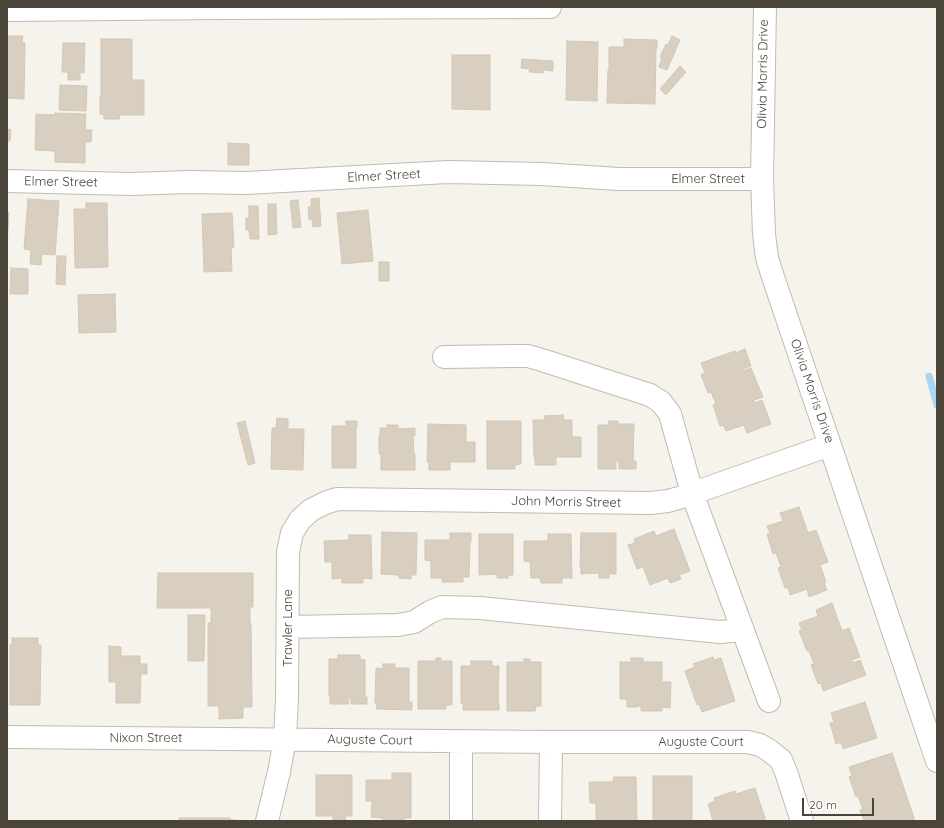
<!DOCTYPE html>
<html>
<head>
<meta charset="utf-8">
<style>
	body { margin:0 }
	#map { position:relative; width:944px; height:828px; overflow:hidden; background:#f6f3ec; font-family:Quicksand,sans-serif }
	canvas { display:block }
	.frame { position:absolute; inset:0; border:8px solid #4b4439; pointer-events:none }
	.scale { position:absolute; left:802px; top:798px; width:72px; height:18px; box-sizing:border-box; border:2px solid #4b4439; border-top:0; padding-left:5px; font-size:12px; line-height:14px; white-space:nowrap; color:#4b4439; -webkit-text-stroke:3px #fff; paint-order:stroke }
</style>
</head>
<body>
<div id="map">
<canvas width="944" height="828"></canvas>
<div class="frame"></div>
<div class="scale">20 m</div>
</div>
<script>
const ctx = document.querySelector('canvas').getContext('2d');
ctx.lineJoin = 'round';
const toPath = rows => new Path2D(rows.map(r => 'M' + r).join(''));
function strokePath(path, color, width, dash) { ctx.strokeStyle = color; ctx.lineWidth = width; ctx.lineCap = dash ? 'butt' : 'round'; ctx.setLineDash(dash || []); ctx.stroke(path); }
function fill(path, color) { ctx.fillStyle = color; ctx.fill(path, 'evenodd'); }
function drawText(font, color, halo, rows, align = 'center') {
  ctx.font = font + ' Quicksand,sans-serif'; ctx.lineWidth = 3.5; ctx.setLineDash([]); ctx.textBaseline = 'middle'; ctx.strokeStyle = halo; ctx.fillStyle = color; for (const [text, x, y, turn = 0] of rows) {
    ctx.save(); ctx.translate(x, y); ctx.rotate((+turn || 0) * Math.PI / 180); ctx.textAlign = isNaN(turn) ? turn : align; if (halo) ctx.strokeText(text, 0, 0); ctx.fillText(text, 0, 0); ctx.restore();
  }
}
strokePath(toPath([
	[929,376,937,405]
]), '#a9d4f2', 7);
const building = toPath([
	[7,36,23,36,22,43,25,43,24,99,7,98,7,36],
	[672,36,680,40,667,70,659,67,662,58,660,57,666,44,668,45,672,36],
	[101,39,132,39,132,80,144,80,144,115,120,115,119,119,104,119,104,115,100,114,100,97,101,97,101,39],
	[624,39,657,40,657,48,656,48,655,104,607,103,608,70,609,70,609,47,624,47,624,39],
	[567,41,598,42,597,101,566,100,567,41],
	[63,43,85,43,84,73,80,72,80,80,68,80,68,72,62,72,63,43],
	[452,55,490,55,490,110,452,109,452,55],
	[522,59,553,61,553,71,544,70,543,73,529,72,530,69,521,68,522,59],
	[680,66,686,72,666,95,660,89,680,66],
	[60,85,87,86,86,111,59,110,60,85],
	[55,113,86,114,85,130,92,130,91,142,85,142,85,163,55,162,55,151,35,150,36,114,55,115,55,113],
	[7,129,11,130,10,141,7,141,7,129],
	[228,143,249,144,249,165,228,165,228,143],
	[319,198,321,226,313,227,312,219,309,220,308,207,311,207,311,199,319,198],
	[28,199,59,201,55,255,42,254,41,265,30,264,31,250,24,249,28,199],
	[298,200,301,227,293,228,290,201,298,200],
	[7,201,7,212,9,212,7,246,7,201],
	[86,203,107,203,108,267,75,268,74,209,86,209,86,203],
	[268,204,276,204,277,234,268,235,268,204],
	[249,206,258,206,259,239,250,239,249,230,246,230,246,218,249,218,249,206],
	[368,210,373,261,342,264,337,213,368,210],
	[232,213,234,247,231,248,232,271,204,272,202,214,232,213],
	[57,256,66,256,65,285,56,284,57,256],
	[379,262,389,262,389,281,379,281,379,262],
	[11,268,28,269,28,294,10,294,11,268],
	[115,294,116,332,79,333,78,295,115,294],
	[745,349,751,366,743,369,744,371,751,368,763,397,754,400,754,403,762,400,771,424,747,433,744,425,726,431,723,425,720,426,713,405,716,404,711,392,708,393,701,375,705,373,701,363,735,351,736,353,745,349],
	[563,415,564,420,572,420,572,437,581,437,581,457,556,457,556,465,535,465,535,457,534,457,533,420,545,420,544,416,563,415],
	[277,418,288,419,288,429,304,429,303,470,271,469,272,428,276,428,277,418],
	[245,421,255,463,248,465,237,423,245,421],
	[346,421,357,421,357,427,356,427,356,468,332,468,332,426,346,426,346,421],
	[487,421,521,421,521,464,515,465,515,469,487,469,487,421],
	[609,421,618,421,618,424,634,424,633,461,636,461,636,469,619,469,619,461,616,461,616,469,598,469,598,425,608,425,609,421],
	[428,424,466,425,466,442,475,442,475,462,450,462,450,470,429,470,429,462,427,462,428,424],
	[387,425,398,425,398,429,415,428,415,436,413,436,414,454,415,454,415,470,381,470,381,454,379,454,379,436,380,436,380,428,387,428,387,425],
	[799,507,808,533,816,530,828,562,820,565,826,582,824,583,827,590,809,597,807,589,790,595,788,588,785,588,778,568,781,567,776,553,773,554,767,534,770,533,767,526,783,521,780,513,799,507],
	[674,529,690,571,679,575,681,579,670,583,668,578,650,585,643,567,637,569,628,545,635,543,634,539,654,531,656,536,674,529],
	[382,532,417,533,416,575,411,575,411,579,399,578,399,575,381,574,382,532],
	[450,533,471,533,471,542,470,542,469,577,463,577,463,582,442,582,442,578,431,578,431,561,425,560,425,540,450,540,450,533],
	[581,533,616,533,616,574,609,574,609,578,599,578,599,573,581,574,581,567,580,567,581,533],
	[479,534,513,534,513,575,508,575,508,578,497,578,497,574,479,575,479,534],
	[548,534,571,534,572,578,562,578,562,583,541,583,540,578,531,578,530,562,524,561,524,541,548,541,548,534],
	[349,535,371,535,372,579,363,578,363,583,342,583,342,578,332,579,332,562,325,562,324,541,349,540,349,535],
	[158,573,253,573,253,607,250,607,250,623,251,623,252,707,243,707,243,718,219,719,219,706,208,706,208,623,211,623,211,608,157,608,158,573],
	[832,603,842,631,849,628,860,657,852,660,853,663,860,660,866,675,823,691,821,683,818,684,811,665,814,664,809,651,807,651,799,631,802,630,799,623,818,616,816,610,832,603],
	[188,615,205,615,204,661,188,661,188,615],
	[12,638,38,638,38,645,41,645,40,705,10,705,10,645,12,645,12,638],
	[109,646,121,647,121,656,140,656,140,664,147,664,147,674,141,674,140,703,116,703,116,682,109,682,109,646],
	[338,655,360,655,360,659,365,660,365,697,367,697,367,704,351,704,351,697,349,697,348,704,330,704,330,696,329,696,329,659,338,659,338,655],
	[713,657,714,660,721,658,735,701,702,712,699,704,697,705,685,671,695,667,693,664,713,657],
	[436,658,441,658,441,661,452,661,452,705,446,705,446,709,418,709,418,661,436,661,436,658],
	[631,658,643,658,643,662,662,662,662,682,671,682,670,708,662,707,662,711,641,711,641,706,638,706,638,707,627,707,627,699,620,699,620,662,631,662,631,658],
	[524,659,530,659,530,662,541,662,541,706,536,706,535,711,507,711,507,662,524,662,524,659],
	[471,661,492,661,492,666,499,666,498,703,499,703,499,710,463,710,463,703,461,703,461,666,471,666,471,661],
	[383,664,395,664,395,668,409,668,409,702,412,702,412,710,376,709,377,703,375,703,376,668,383,669,383,664],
	[865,702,877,738,843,749,841,742,836,744,830,723,834,722,831,713,865,702],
	[892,753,915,821,864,821,860,810,863,809,858,796,856,797,849,777,852,776,849,767,892,753],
	[392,773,411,773,411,818,404,818,404,821,383,821,383,818,371,817,372,801,366,801,366,780,392,780,392,773],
	[316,775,352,775,352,816,345,816,346,820,333,820,333,816,316,816,316,775],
	[653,776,692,776,692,821,653,821,653,776],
	[614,777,636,777,637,820,606,821,606,819,596,820,596,803,590,803,589,782,613,782,614,777],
	[755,788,766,821,713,821,708,804,715,801,714,798,735,791,736,794,755,788],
	[179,818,230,818,231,820,237,820,237,821,179,821,179,818]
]);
fill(building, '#d8cfc1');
strokePath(building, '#d3c7b4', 1);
const minor = toPath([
	[765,7,762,179,764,234,767,258,773,277,937,761],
	[7,181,131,184,188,182,246,183,448,172,542,174,618,179,762,179],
	[444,357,515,356,528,356,545,361,650,395,661,402,670,414,692,493,769,701],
	[288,627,398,625,414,622,430,612,442,607,480,608,720,632,743,630],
	[7,737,551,742,748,742,760,745,770,751,781,760,786,772,802,821],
	[267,821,279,772,285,739,287,699,288,552,292,533,300,520,311,510,325,503,337,499,650,503,668,501,682,497,830,445],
	[461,821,461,741],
	[550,821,551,742]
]);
const tertiary = toPath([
	[7,10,225,8,550,7]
]);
strokePath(minor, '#c2bbae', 24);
strokePath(tertiary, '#c2bbae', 24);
strokePath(minor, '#fff', 22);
strokePath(tertiary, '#fff', 22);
drawText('13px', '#4b4439', '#fff', [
	["Olivia Morris Drive",763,74,-89],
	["Elmer Street",384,176,-3],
	["Elmer Street",708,179],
	["Elmer Street",61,182,1],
	["Olivia Morris Drive",812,391,71],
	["John Morris Street",566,502,1],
	["Trawler Lane",288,628,-90],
	["Nixon Street",146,738],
	["Auguste Court",370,740,1],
	["Auguste Court",701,742]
]);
</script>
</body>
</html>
